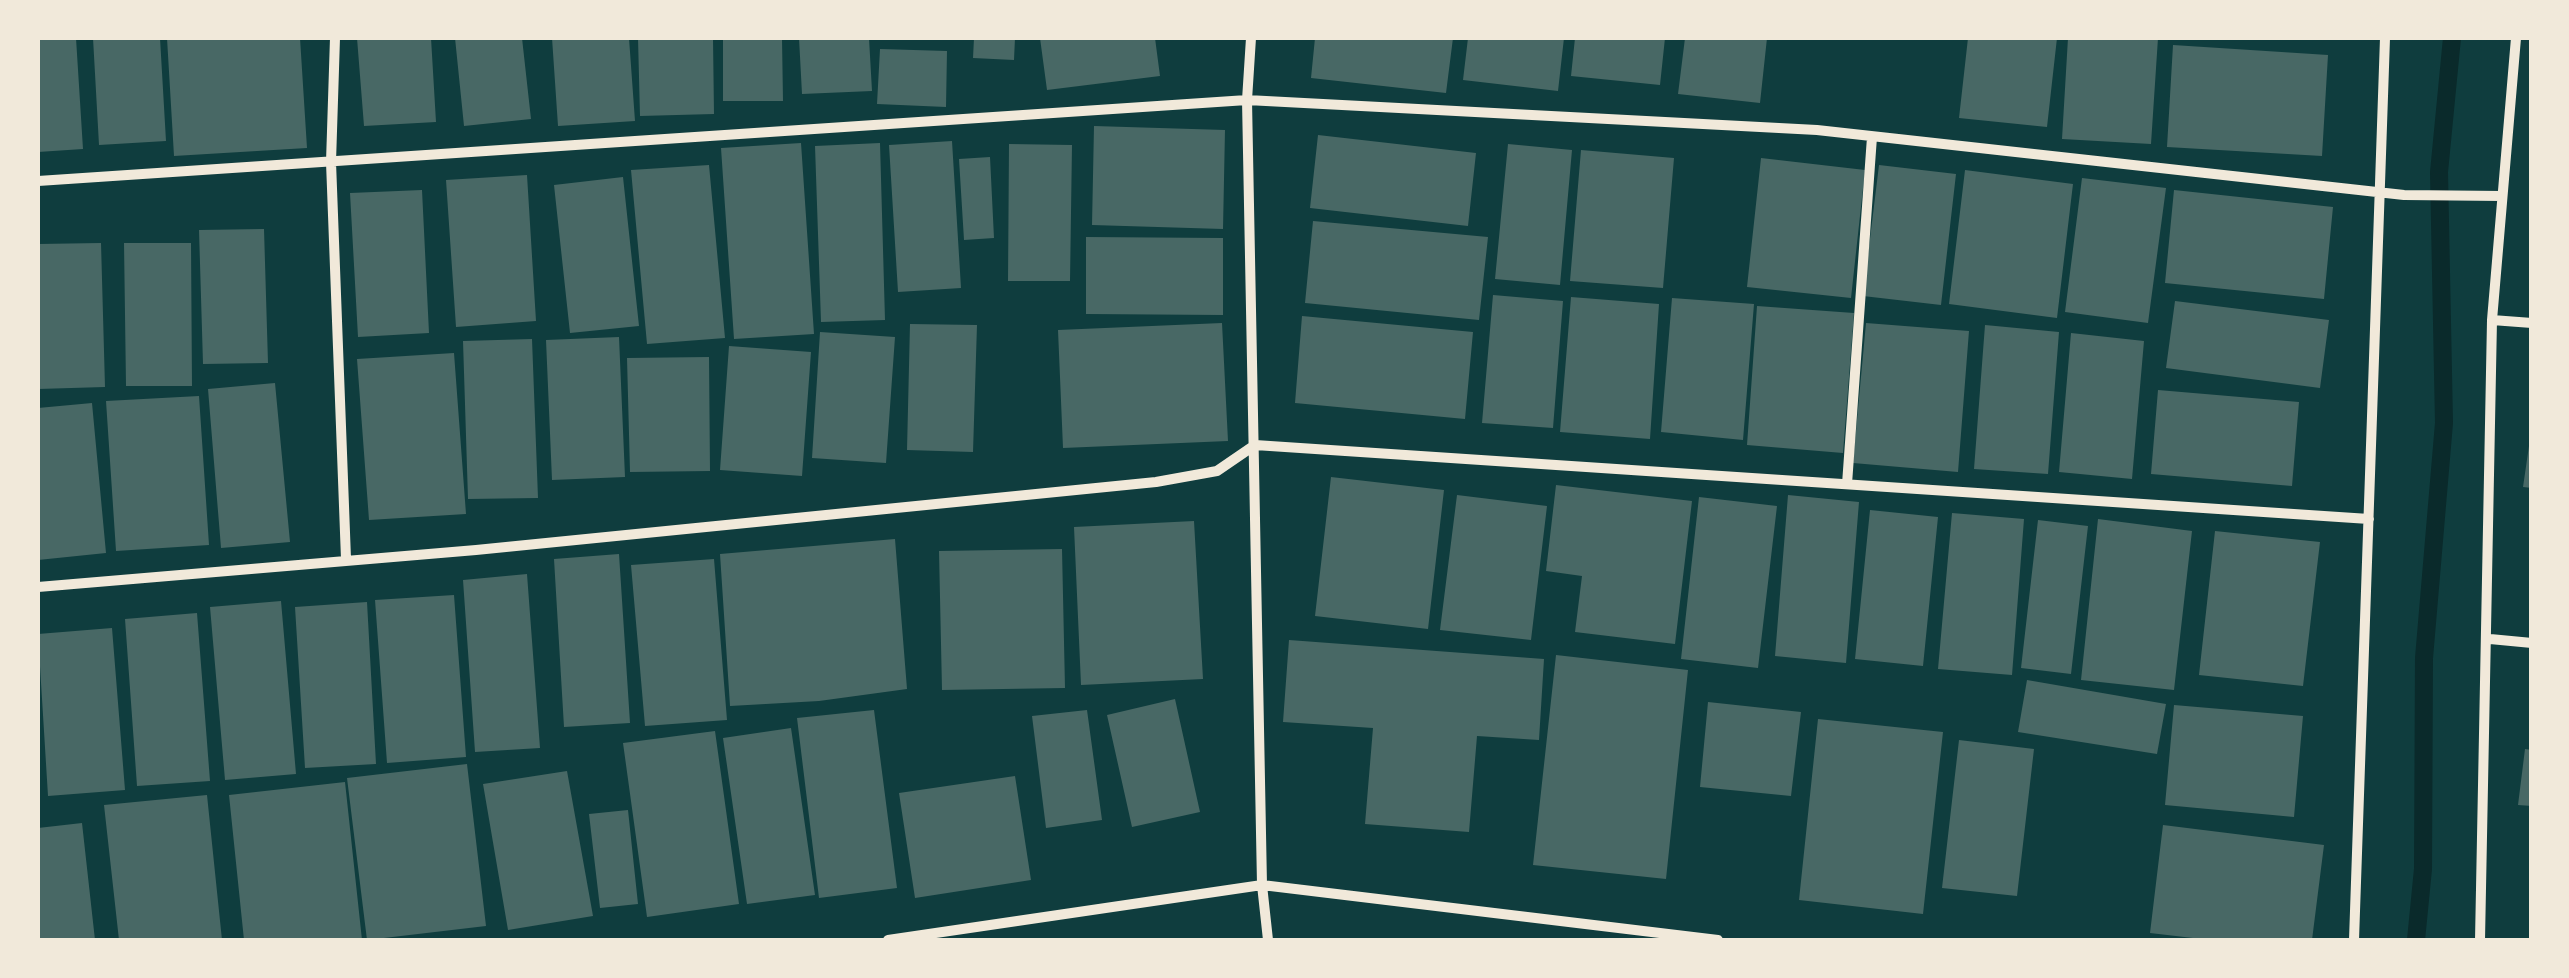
<!DOCTYPE html>
<html>
<head>
<meta charset="utf-8">
<style>
	body { margin:0 }
	#map { position:relative; width:2569px; height:978px; overflow:hidden; background:#0f3d3e; font-family:"Fira Sans Condensed",sans-serif }
	canvas { display:block }
	.frame { position:absolute; inset:0; border:40px solid #f1e9da; pointer-events:none }
</style>
</head>
<body>
<div id="map">
<canvas width="2569" height="978"></canvas>
<div class="frame"></div>
</div>
<script>
const ctx = document.querySelector('canvas').getContext('2d');
ctx.lineJoin = 'round';
const toPath = rows => new Path2D(rows.map(r => 'M' + r).join(''));
function strokePath(path, color, width, dash) { ctx.strokeStyle = color; ctx.lineWidth = width; ctx.lineCap = dash ? 'butt' : 'round'; ctx.setLineDash(dash || []); ctx.stroke(path); }
function fill(path, color) { ctx.fillStyle = color; ctx.fill(path, 'evenodd'); }
strokePath(toPath([
	[2416,940,2423,869,2424,658,2444,423,2439,172,2452,38]
]), '#0a2a2b', 18);
fill(toPath([
	[38,38,76,38,83,149,38,152],
	[93,38,160,38,166,141,99,145],
	[167,38,300,38,307,148,174,156],
	[357,38,431,38,436,122,364,126],
	[455,38,522,38,531,119,464,126],
	[552,38,629,38,635,121,558,126],
	[638,38,713,38,714,114,640,116],
	[723,38,782,38,783,101,723,101],
	[799,38,869,38,872,91,802,94],
	[974,38,1015,38,1014,60,973,58],
	[1040,38,1155,38,1160,76,1047,90],
	[1315,38,1453,38,1446,93,1311,78],
	[1468,38,1564,38,1558,91,1463,80],
	[1575,38,1665,38,1660,85,1571,76],
	[1685,38,1767,38,1760,103,1678,94],
	[1968,38,2057,38,2047,127,1959,118],
	[2068,38,2158,38,2151,144,2062,139],
	[2173,45,2328,55,2322,156,2167,147],
	[880,49,947,51,946,107,877,104],
	[1094,126,1225,130,1223,229,1092,225],
	[1318,135,1476,153,1468,226,1310,208],
	[952,141,961,288,898,292,889,145],
	[801,143,814,334,734,339,721,148],
	[880,143,885,320,821,322,815,146],
	[1009,144,1072,145,1070,281,1008,281],
	[1508,144,1572,150,1560,285,1495,279],
	[1581,150,1674,158,1663,288,1570,281],
	[990,157,994,238,964,240,959,159],
	[1761,158,1865,170,1851,298,1747,287],
	[709,165,725,338,647,344,631,170],
	[1879,165,1956,174,1941,305,1863,296],
	[1965,170,2073,184,2057,318,1949,304],
	[527,175,536,321,456,327,446,180],
	[623,177,639,326,570,333,554,185],
	[2082,178,2166,188,2148,323,2065,312],
	[422,190,429,333,358,337,350,193],
	[2174,190,2333,207,2324,299,2165,283],
	[1313,221,1488,237,1479,320,1305,303],
	[264,229,268,363,203,364,199,230],
	[1086,237,1223,238,1223,315,1086,314],
	[101,243,105,387,38,389,38,244],
	[124,243,191,243,192,386,126,386],
	[1493,295,1563,301,1553,428,1482,423],
	[1571,297,1659,304,1650,439,1560,432],
	[1672,298,1754,304,1743,440,1661,432],
	[2175,301,2329,320,2320,388,2166,368],
	[1757,306,1854,313,1843,453,1747,445],
	[1302,316,1473,332,1465,419,1295,403],
	[1222,323,1228,441,1063,448,1058,330],
	[1866,323,1969,331,1958,472,1853,463],
	[910,324,977,325,973,452,907,450],
	[1985,325,2059,332,2048,474,1974,469],
	[820,332,895,337,886,463,812,458],
	[2071,333,2144,341,2132,479,2059,472],
	[619,337,625,477,552,480,546,340],
	[532,339,538,498,468,499,463,341],
	[729,346,811,352,802,476,720,470],
	[454,353,466,514,369,520,357,359],
	[709,357,710,471,630,472,627,358],
	[275,383,290,542,221,548,208,389],
	[2158,390,2299,402,2292,486,2151,474],
	[199,396,209,545,116,551,106,401],
	[92,403,106,553,38,560,38,408],
	[2529,446,2532,446,2532,488,2523,487],
	[1331,477,1444,490,1428,629,1315,616],
	[1556,485,1692,501,1675,644,1575,632,1582,576,1546,571],
	[1457,495,1547,506,1531,640,1440,630],
	[1788,495,1859,502,1846,663,1775,656],
	[1699,497,1777,506,1758,668,1681,659],
	[1870,510,1938,517,1923,666,1855,659],
	[1952,513,2024,519,2012,675,1938,669],
	[2098,519,2192,531,2174,690,2081,680],
	[2038,520,2088,526,2071,674,2021,668],
	[1194,521,1203,679,1081,685,1074,527],
	[2215,531,2320,542,2303,686,2199,675],
	[895,539,907,689,819,701,730,706,720,554],
	[1062,549,1065,688,942,690,939,551],
	[619,554,630,723,564,727,554,559],
	[714,559,727,720,645,726,631,565],
	[527,574,540,748,475,752,463,580],
	[454,595,466,757,387,763,375,600],
	[281,601,296,774,225,780,210,607],
	[367,602,376,764,305,768,295,607],
	[197,613,210,781,137,786,125,619],
	[112,628,125,790,48,796,38,634],
	[1289,640,1544,659,1539,740,1477,736,1469,832,1365,824,1373,728,1283,722],
	[1556,655,1688,670,1666,879,1533,865],
	[2027,680,2166,704,2157,754,2018,732],
	[1175,699,1200,812,1132,827,1107,715],
	[1708,702,1801,712,1791,796,1700,787],
	[2174,705,2303,716,2294,817,2165,805],
	[874,710,897,888,819,898,797,718],
	[1087,710,1102,820,1046,828,1032,716],
	[1818,719,1943,732,1923,914,1799,900],
	[791,728,815,895,747,904,723,738],
	[715,731,739,904,647,917,623,743],
	[1959,740,2034,749,2017,896,1942,888],
	[2525,749,2532,750,2532,806,2518,805],
	[467,764,486,926,367,940,347,778],
	[567,771,593,916,508,930,483,784],
	[1015,776,1031,880,915,898,899,793],
	[345,782,362,940,244,940,229,795],
	[207,795,222,940,119,940,104,805],
	[628,810,638,904,600,908,589,814],
	[82,823,95,940,38,940,38,828],
	[2163,825,2324,845,2312,940,2210,940,2150,933]
]), '#486865');
strokePath(toPath([
	[335,38,331,162,346,559],
	[1251,38,1247,100,1262,885,1268,940],
	[38,181,1247,100,1817,130,2404,195,2502,196],
	[2492,320,2532,323],
	[1847,484,1872,137],
	[38,587,476,550,1156,482,1217,471,1255,445,2369,519],
	[2490,639,2532,643],
	[888,940,1262,885,1718,940],
	[2354,940,2385,38],
	[2480,940,2492,320,2516,38]
]), '#f1e9da', 10);
</script>
</body>
</html>
